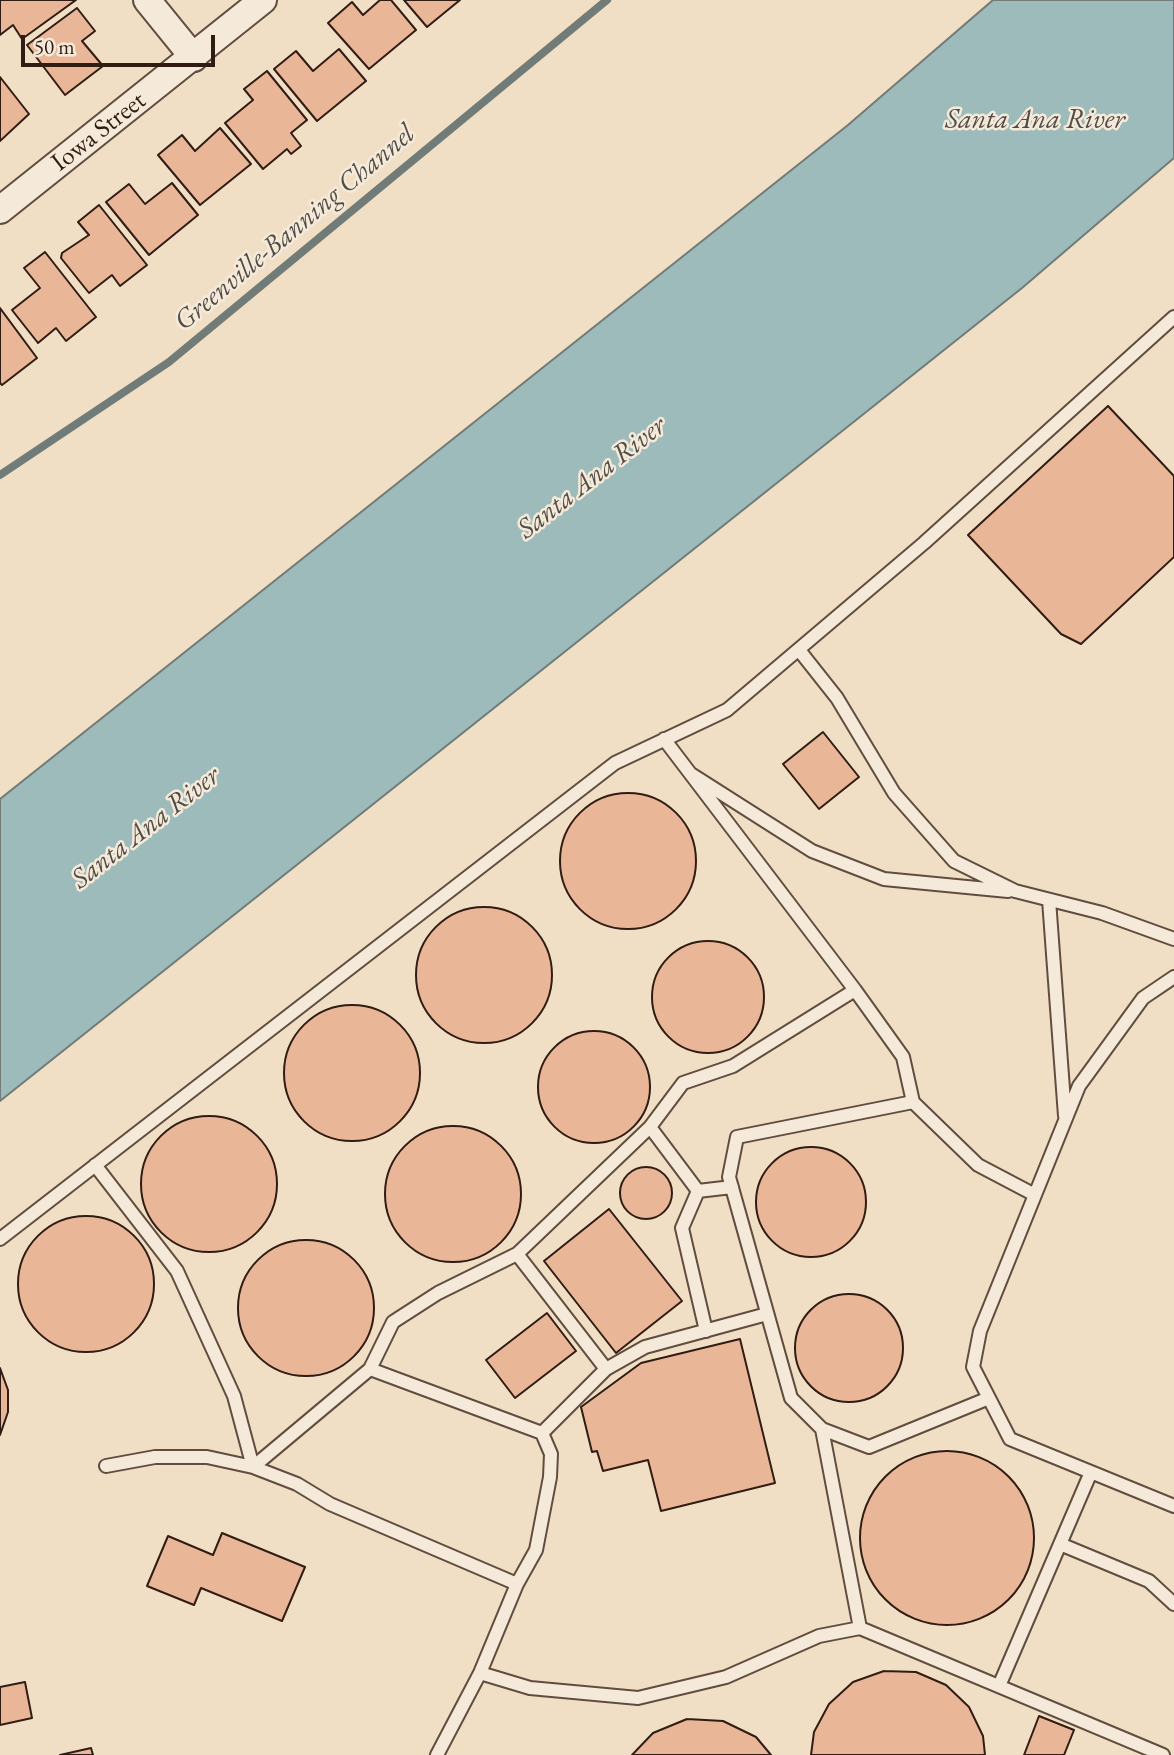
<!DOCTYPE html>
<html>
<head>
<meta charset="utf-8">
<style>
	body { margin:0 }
	#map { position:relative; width:1174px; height:1755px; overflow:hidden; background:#f0dfc4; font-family:"EB Garamond",serif }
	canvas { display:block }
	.scale { position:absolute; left:21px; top:35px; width:194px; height:32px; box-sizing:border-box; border:4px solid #311c14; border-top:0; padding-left:9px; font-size:21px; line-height:24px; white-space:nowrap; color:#311c14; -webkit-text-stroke:5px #f5ead9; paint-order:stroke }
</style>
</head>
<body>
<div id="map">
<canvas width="1174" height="1755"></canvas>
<div class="scale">50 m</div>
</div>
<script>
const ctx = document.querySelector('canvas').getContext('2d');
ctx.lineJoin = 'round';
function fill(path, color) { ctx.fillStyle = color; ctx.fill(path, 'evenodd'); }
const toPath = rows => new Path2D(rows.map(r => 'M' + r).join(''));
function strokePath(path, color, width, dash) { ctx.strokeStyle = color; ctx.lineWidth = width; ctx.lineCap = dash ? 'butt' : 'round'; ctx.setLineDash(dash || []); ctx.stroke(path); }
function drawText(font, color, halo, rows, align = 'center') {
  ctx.font = font + ' "EB Garamond",serif'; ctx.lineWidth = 5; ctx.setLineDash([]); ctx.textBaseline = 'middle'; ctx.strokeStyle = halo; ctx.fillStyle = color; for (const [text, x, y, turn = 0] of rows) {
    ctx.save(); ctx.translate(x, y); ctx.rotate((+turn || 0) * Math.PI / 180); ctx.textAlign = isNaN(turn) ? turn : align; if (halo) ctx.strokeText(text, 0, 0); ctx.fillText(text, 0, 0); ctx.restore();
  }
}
const water = toPath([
	[993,0,1174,0,1174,158,1022,288,0,1101,0,799,848,125,993,0]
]);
fill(water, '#9cbbba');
strokePath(water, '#717b78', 2);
strokePath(toPath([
	[0,475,169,362,607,0]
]), '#717b78', 8);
const building = toPath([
	[0,0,76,0,22,39,13,25,0,35,0,0],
	[380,0,391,0,416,30,369,69,328,23,352,2,363,15,380,0],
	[404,0,460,0,427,27,404,0],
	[77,8,95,31,82,41,103,66,65,95,27,45,77,8],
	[339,49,366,81,317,121,274,69,296,51,313,71,339,49],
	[267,71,307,120,291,133,301,146,291,154,287,149,263,169,225,123,253,100,244,89,267,71],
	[0,77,29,114,0,141,0,77],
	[220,128,251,164,200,205,158,155,182,135,195,151,220,128],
	[172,183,198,215,149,255,106,202,129,184,145,204,172,183],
	[99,205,147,265,120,286,112,275,89,293,61,258,62,253,89,235,78,222,99,205],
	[45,252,96,317,66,341,56,328,38,343,12,310,40,288,24,268,45,252],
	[0,308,37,358,2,385,0,383,0,308],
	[1108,406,1174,476,1174,557,1081,644,1061,634,968,535,1108,406],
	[823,732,859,777,819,809,783,764,823,732],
	'560 861a68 68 0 1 1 136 0a68 68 0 1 1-136 0Z',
	'416 975a68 68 0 1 1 136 0a68 68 0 1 1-136 0Z',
	'652 997a56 56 0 1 1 112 0a56 56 0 1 1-112 0Z',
	'284 1073a68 68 0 1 1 136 0a68 68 0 1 1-136 0Z',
	'538 1087a56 56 0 1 1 112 0a56 56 0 1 1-112 0Z',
	'141 1184a68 68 0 1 1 136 0a68 68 0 1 1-136 0Z',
	'385 1194a68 68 0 1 1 136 0a68 68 0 1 1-136 0Z',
	'756 1202a55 55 0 1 1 110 0a55 55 0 1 1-110 0Z',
	'620 1193a26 26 0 1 1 52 0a26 26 0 1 1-52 0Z',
	[609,1209,682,1301,616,1353,544,1261,609,1209],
	'18 1284a68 68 0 1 1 136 0a68 68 0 1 1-136 0Z',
	'238 1308a68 68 0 1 1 136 0a68 68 0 1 1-136 0Z',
	'795 1348a54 54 0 1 1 108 0a54 54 0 1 1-108 0Z',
	[547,1313,576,1351,515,1398,486,1360,547,1313],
	[740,1339,775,1483,661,1511,648,1460,603,1471,597,1451,592,1452,581,1407,641,1363,740,1339],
	[0,1368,8,1390,8,1412,0,1435,0,1368],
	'860 1538a87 87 0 1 1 174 0a87 87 0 1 1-174 0Z',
	[222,1533,305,1567,282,1621,201,1588,194,1605,147,1586,168,1536,213,1555,222,1533],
	[884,1671,916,1672,946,1685,969,1707,983,1736,985,1755,811,1755,814,1732,829,1704,853,1682,884,1671],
	[25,1682,32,1718,0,1725,0,1687,25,1682],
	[1039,1716,1074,1730,1064,1755,1024,1755,1039,1716],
	[687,1719,723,1721,756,1737,771,1755,632,1755,653,1733,687,1719],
	[91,1748,93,1755,60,1755,91,1748]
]);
fill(building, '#e9b798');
strokePath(building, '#311c14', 2);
const lane = toPath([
	[799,650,837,698,894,793,954,861,1015,891,1102,913,1174,939],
	[664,739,855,990],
	[691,774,812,851,884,879,1008,891],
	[1049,900,1065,1116],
	[1174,977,1143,998,1079,1086,980,1331,973,1367,1010,1439,1174,1506],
	[650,1127,683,1083,733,1066,855,990,903,1057,913,1102],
	[95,1165,177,1271,234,1396,253,1467,370,1369,393,1322,438,1293,517,1254,650,1127,698,1191,732,1187],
	[698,1191,682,1228,706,1331],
	[0,1239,615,763,727,710,924,543,1174,317],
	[517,1254,606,1369],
	[370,1369,542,1433],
	[989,1398,869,1447,822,1429,791,1398,729,1177,737,1137,913,1102,978,1165,1035,1195],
	[822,1429,860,1628],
	[106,1466,155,1457,207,1457,253,1467,297,1484,330,1504,517,1584,480,1673,437,1755],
	[1060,1544,1149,1581,1174,1604],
	[517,1584,536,1550,550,1477,551,1454,542,1433,606,1369,645,1347,767,1314],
	[480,1673,530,1688,638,1698,726,1677,819,1636,860,1628,1163,1755],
	[999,1686,1091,1472]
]);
const street = toPath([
	[147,0,194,58],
	[0,210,263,0]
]);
strokePath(lane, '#614d40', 16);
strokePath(street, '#614d40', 30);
strokePath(lane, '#f5ead9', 12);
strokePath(street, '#f5ead9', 26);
drawText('26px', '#311c14', '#f5ead9', [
	["Iowa Street",99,132,-38]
]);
drawText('italic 28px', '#514c46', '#f5ead9', [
	["Santa Ana River",1035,120],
	["Greenville-Banning Channel",295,228,-40],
	["Santa Ana River",592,478,-38],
	["Santa Ana River",146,828,-38]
]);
</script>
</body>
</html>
